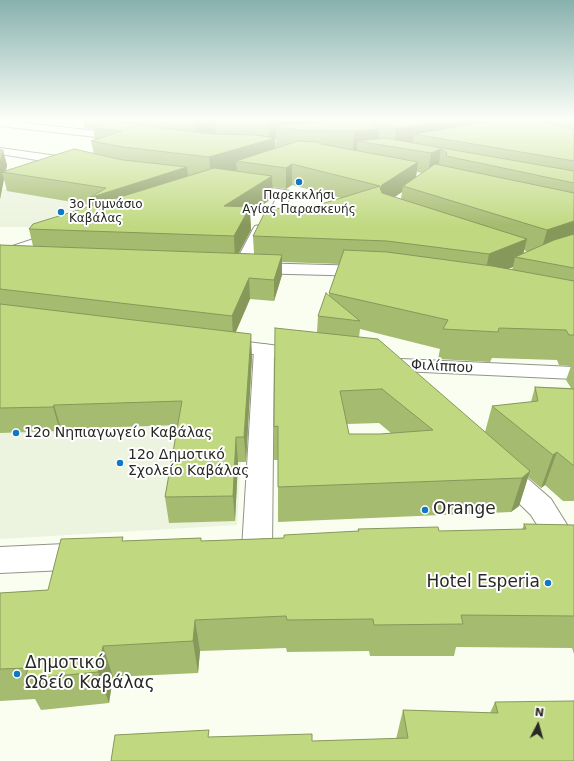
<!DOCTYPE html>
<html>
<head>
<meta charset="utf-8">
<style>
	body { margin:0 }
	#map { position:relative; width:574px; height:761px; overflow:hidden; background:#f9fef0; font-family:"DejaVu Sans",sans-serif }
	canvas { display:block }
	.north { position:absolute; left:518px; top:705px; width:40px; height:40px; -webkit-text-stroke:3px #fff; paint-order:stroke; rotate:6deg; font-size:11px; font-weight:700; line-height:16px; text-align:center; color:#282924 }
	.north::after { content:''; display:block; margin:auto; width:14px; height:18px; background:#282924; clip-path:polygon(50% 0,100% 100%,50% 72%,0 100%) }
</style>
</head>
<body>
<div id="map">
<canvas width="574" height="761"></canvas>
<div class="north">N</div>
</div>
<script>
const ctx = document.querySelector('canvas').getContext('2d');
ctx.lineJoin = 'round';
function fill(path, color) { ctx.fillStyle = color; ctx.fill(path, 'evenodd'); }
const toPath = rows => new Path2D(rows.map(r => 'M' + r).join(''));
function strokePath(path, color, width, dash) { ctx.strokeStyle = color; ctx.lineWidth = width; ctx.lineCap = dash ? 'butt' : 'round'; ctx.setLineDash(dash || []); ctx.stroke(path); }
function drawText(font, color, halo, rows, align = 'center') {
  ctx.font = font + ' "DejaVu Sans",sans-serif'; ctx.lineWidth = 4; ctx.setLineDash([]); ctx.textBaseline = 'middle'; ctx.strokeStyle = halo; ctx.fillStyle = color; for (const [text, x, y, turn = 0] of rows) {
    ctx.save(); ctx.translate(x, y); ctx.rotate((+turn || 0) * Math.PI / 180); ctx.textAlign = isNaN(turn) ? turn : align; if (halo) ctx.strokeText(text, 0, 0); ctx.fillText(text, 0, 0); ctx.restore();
  }
}
fill(toPath([
	[49,184,116,195,54,232,26,227,0,227,0,189],
	[245,390,237,525,0,539,0,402]
]), '#ecf3de');
const minor = toPath([
	[244,184,285,190,290,191,292,194,281,215,276,216,271,215,269,212,277,197,239,191,238,188,244,184],
	[260,225,265,226,267,229,251,263,367,266,373,267,375,271,373,275,367,276,252,273,235,271,233,267,253,229,255,226,260,225],
	[264,344,271,346,274,350,272,549,268,558,257,561,246,558,242,549,254,350,257,346,264,344],
	[502,462,511,464,551,499,574,536,569,544,559,548,549,544,531,515,493,478,489,471,493,464,502,462]
]);
const tertiary = toPath([
	[0,120,122,134,127,137,122,140,0,126,0,120],
	[0,148,79,159,85,163,79,167,0,154,0,148],
	[61,230,66,232,69,235,66,238,0,260,0,250,61,230],
	[223,339,304,349,311,351,314,355,311,359,304,361,216,349,213,345,216,341,223,339],
	[379,358,574,367,574,379,379,370,371,369,368,364,371,359,379,358]
]);
const secondary = toPath([
	[87,543,98,547,102,556,98,565,87,569,0,573,0,547,87,543]
]);
strokePath(minor, '#919589', 2);
strokePath(tertiary, '#919589', 2);
strokePath(secondary, '#919589', 2);
fill(minor, '#fff');
fill(tertiary, '#fff');
fill(secondary, '#fff');
fill(toPath([
	[83,119,497,119,493,121,504,119,574,119,574,501,563,501,545,485,541,488,528,477,519,506,511,512,278,522,278,460,274,460,274,427,317,332,318,316,329,295,329,293,339,264,282,262,282,275,274,301,250,299,236,332,252,357,246,462,238,462,235,521,169,523,165,497,178,425,61,429,60,431,0,433,0,245,33,246,29,229,91,206,90,205,7,191,4,179,0,199,0,150,7,165,6,171,94,154,91,141,95,140,93,129,85,128],
	[275,139,276,139,276,148,278,148,276,148],
	[417,172,422,173,416,177],
	[292,185,341,198,305,209,253,236,254,254,239,253,251,230,250,213,273,198,273,187,286,189],
	[402,192,401,199,395,197,400,193],
	[524,250,528,252,523,254],
	[513,267,512,270,507,269],
	[360,329,440,349,438,359,490,362,492,358,557,360,559,365,571,366,566,380,571,388,535,387,531,402,492,406,485,432,359,337],
	[379,423,391,433,380,434,349,434,347,424],
	[524,524,574,525,574,654,572,648,456,647,454,656,370,656,369,651,287,652,286,648,200,651,198,673,113,677,109,703,41,710,35,699,0,701,0,593,48,590,124,541,201,538,201,541,284,538,358,531,358,529,439,531,522,530],
	[495,702,574,761,210,737,312,741,396,739,403,710,490,713]
]), '#a5bb6f');
fill(toPath([
	[101,119,121,119,122,123,103,129],
	[205,119,254,119,254,122,215,123,216,135,196,142,194,123],
	[283,119,350,119,350,131,276,126,276,139,275,139,276,158,236,161,237,170,211,178,209,157,269,139,269,121],
	[451,119,494,119,492,130,414,134,412,145,394,147,396,129],
	[539,119,557,119,555,125,536,131],
	[379,129,377,144,357,141,357,152,353,152,354,131],
	[441,149,438,170,428,174,431,153],
	[3,150,7,165,5,173,2,172,4,179,0,199,0,163],
	[418,162,415,183,403,186,402,192,380,207,380,188,382,185],
	[292,164,292,185,286,189,286,168],
	[187,167,189,186,93,218,89,198],
	[272,176,273,198,250,213,251,230,235,260,234,236,224,206],
	[574,221,574,244,540,255,547,230],
	[527,239,522,259,515,257,513,267,484,279,489,254],
	[282,255,282,275,274,301,274,280],
	[249,278,250,299,233,338,232,316],
	[251,334,252,357,246,462,244,437],
	[54,405,61,429,60,431,53,407],
	[236,437,238,462,235,521,233,496],
	[557,452,545,485,541,488,553,455],
	[530,471,519,506,511,512,522,478],
	[195,620,200,651,198,673,193,641],
	[103,646,113,677,109,703,98,672]
]), '#86985a');
const building = toPath([
	[163,119,205,119,194,123,163,119],
	[227,119,252,119,261,125,215,123,227,119],
	[267,119,283,119,269,121,267,119],
	[357,119,364,119,379,129,354,131,297,130,276,126,357,119],
	[380,119,451,119,396,129,380,119],
	[504,119,530,119,574,129,574,161,414,134,504,119],
	[108,121,212,134,256,135,275,138,209,157,123,147,91,141,122,131,93,128,108,121],
	[385,138,574,171,574,183,446,156,447,153,441,149,431,153,357,141,385,138],
	[298,141,318,142,321,144,418,162,382,185,380,188,382,193,527,239,489,254,387,241,253,236,267,208,305,209,380,186,292,164,286,168,236,161,298,141],
	[74,149,123,160,187,167,89,198,106,188,2,172,74,149],
	[0,150,3,150,0,163,0,150],
	[435,164,574,193,574,221,547,230,403,186,435,164],
	[214,168,272,176,224,206,250,207,234,236,29,229,33,224,214,168],
	[574,234,574,268,515,257,554,240,574,234],
	[0,245,282,255,274,280,249,278,232,316,0,289,0,245],
	[344,250,387,252,492,266,574,281,574,335,569,335,566,330,499,328,498,332,443,329,448,320,329,293,344,250],
	[326,293,360,321,318,316,326,293],
	[0,304,251,334,244,437,236,437,233,496,165,497,182,401,54,405,53,407,0,408,0,304],
	[275,328,378,339,530,471,522,478,278,487,278,426,274,427,275,328],
	[382,389,433,430,380,434,349,434,340,391,382,389],
	[535,387,574,389,574,466,557,452,553,455,492,406,538,401,535,387],
	[524,524,574,525,574,616,461,615,463,624,374,625,373,619,287,620,286,616,195,620,193,641,103,646,98,672,25,679,28,668,0,669,0,593,48,590,61,539,123,537,122,541,201,538,201,541,284,538,284,535,359,531,358,529,438,527,439,531,526,529,524,524],
	[574,701,574,761,111,761,115,735,209,730,208,737,312,734,312,741,408,738,403,710,498,713,495,702,574,701]
]);
fill(building, '#c0d981');
strokePath(building, '#86985a', 1);
const sky = ctx.createLinearGradient(0, 0, 0, 226);
sky.addColorStop(0, '#87b1ae');
sky.addColorStop(0.53, '#fcfff8');
sky.addColorStop(1, '#fcfff800');
ctx.fillStyle = sky;
ctx.fillRect(0, 0, 574, 226);
for (const [x, y, r, color] of [
	[299,182,4,"#1179c4"],
	[61,212,4,"#1179c4"],
	[16,433,4,"#1179c4"],
	[120,463,4,"#1179c4"],
	[425,510,4,"#1179c4"],
	[548,583,4,"#1179c4"],
	[17,674,4,"#1179c4"]
]) { const dot = new Path2D(); dot.arc(x, y, r, 0, 2 * Math.PI); ctx.fillStyle = color; ctx.fill(dot); strokePath(dot, '#fff', 1.5); }
drawText('12px', '#282924', '#fff', [
	["Παρεκκλήσι",299,196],
	["Αγίας Παρασκευής",299,210],
	["3ο Γυμνάσιο",69,205,"left"],
	["Καβάλας",69,219,"left"]
]);
drawText('14px', '#282924', '#fff', [
	["Φιλίππου",442,367,3]
]);
drawText('14px', '#282924', '#fff', [
	["12ο Νηπιαγωγείο Καβάλας",24,433],
	["12ο Δημοτικό",128,455],
	["Σχολείο Καβάλας",128,471]
], 'left');
drawText('17px', '#282924', '#fff', [
	["Orange",433,510],
	["Hotel Esperia",540,583,"right"],
	["Δημοτικό",25,664],
	["Ωδείο Καβάλας",25,684]
], 'left');
</script>
</body>
</html>
